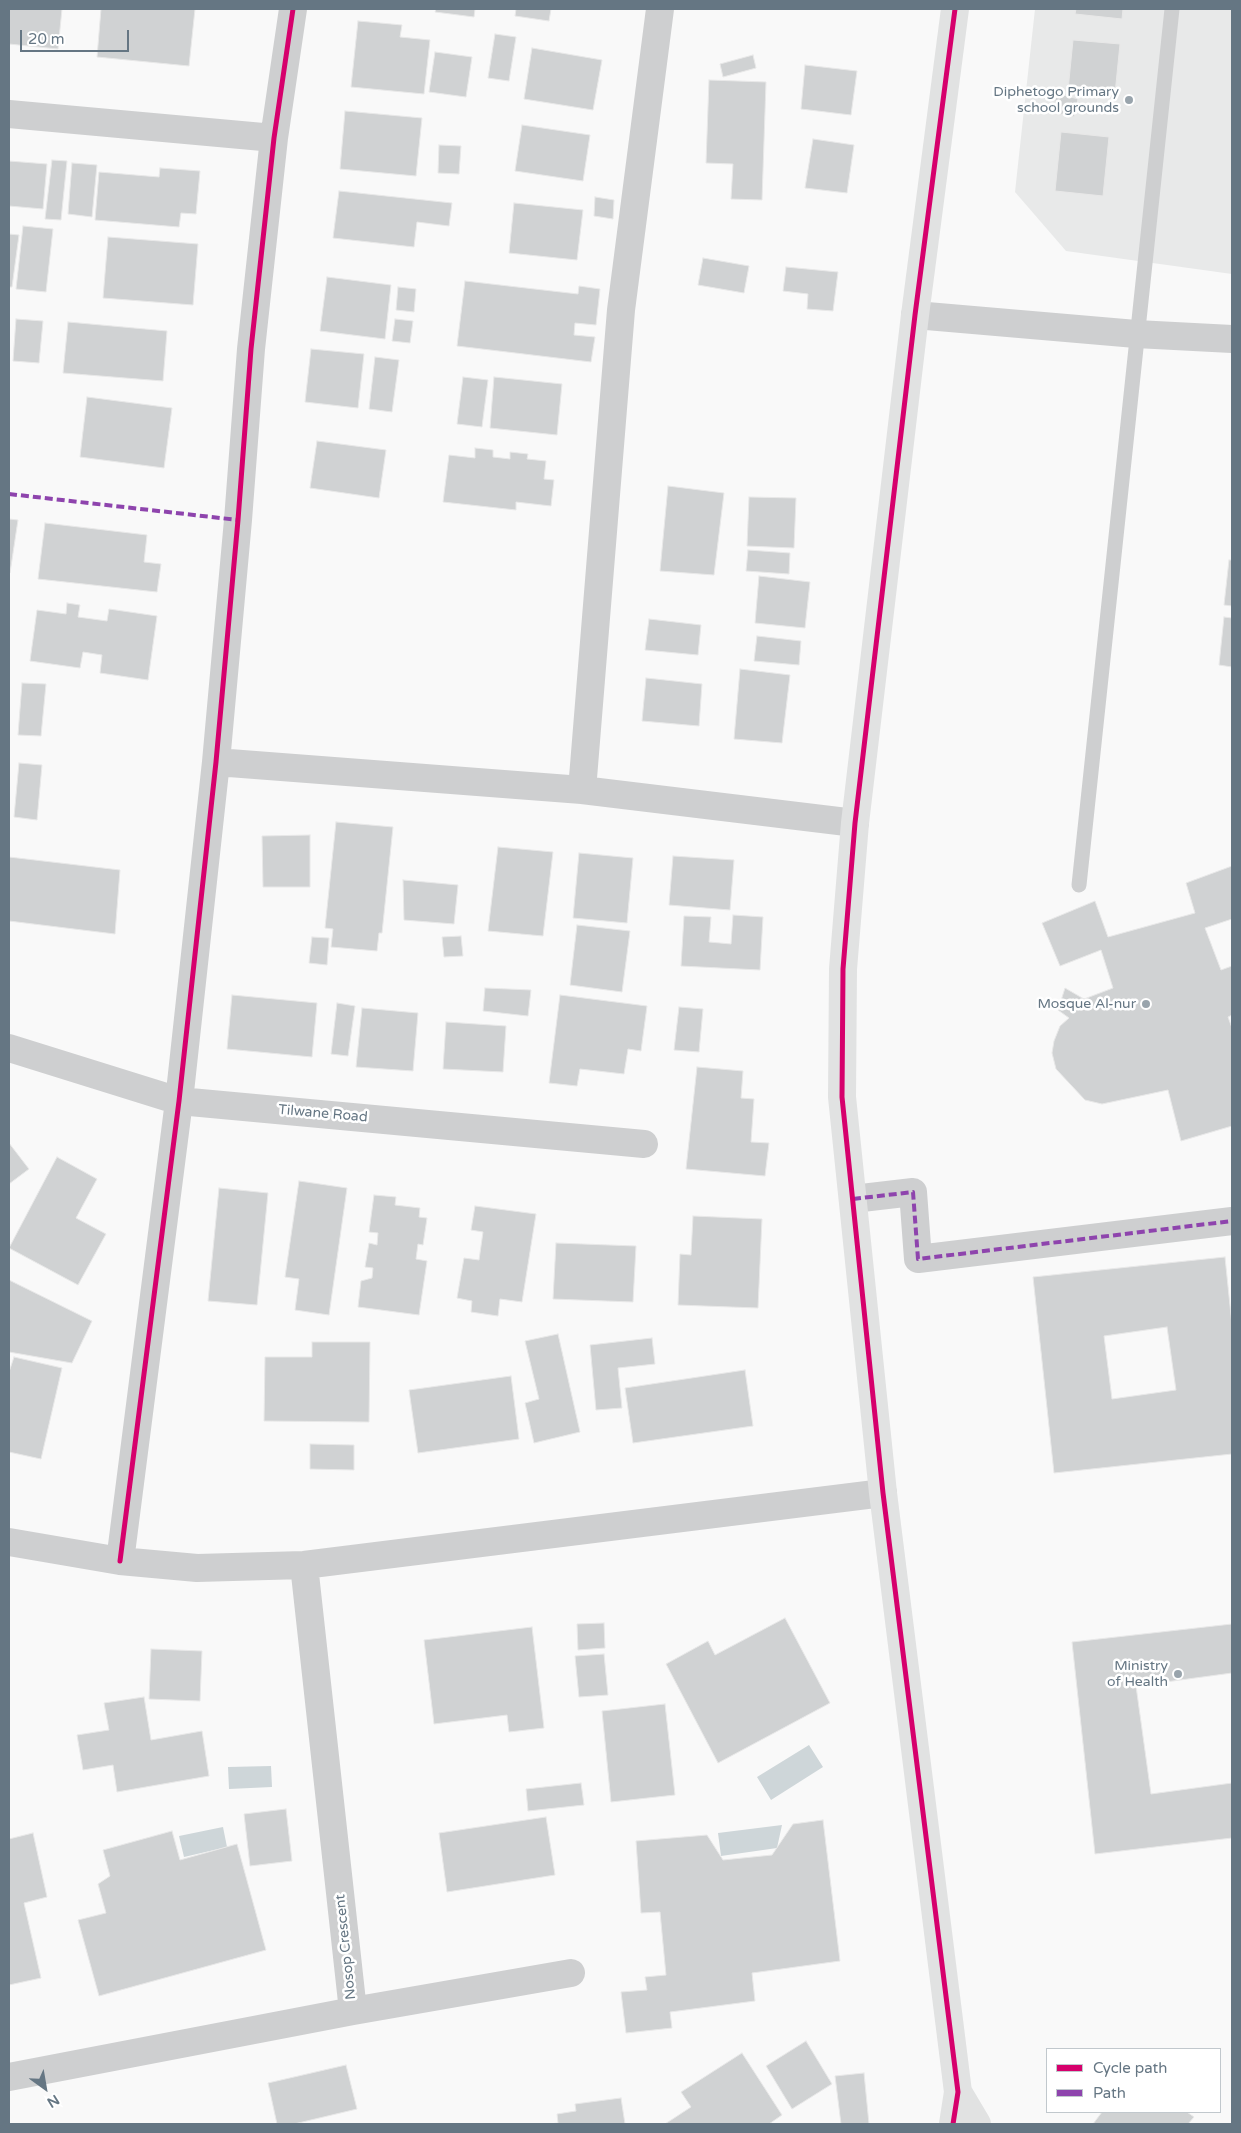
<!DOCTYPE html>
<html>
<head>
<meta charset="utf-8">
<style>
	body { margin:0 }
	#map { position:relative; width:1241px; height:2133px; overflow:hidden; background:#f9f9f9; font-family:"Varela Round",sans-serif }
	canvas { display:block }
	.frame { position:absolute; inset:0; border:10px solid #657683; pointer-events:none }
	.legend { position:absolute; left:1046px; top:2048px; width:175px; height:65px; box-sizing:border-box; background:#fff; border:1px solid #c1c8cd; margin:0; padding:6px 9px; list-style:none; font-size:15px; color:#657683 }
	.legend li { display:flex; align-items:center; gap:10px; height:25px }
	.legend b { width:25px; border:1px solid #c1c8cd }
	.north { position:absolute; left:20px; top:2063px; width:50px; height:50px; -webkit-text-stroke:4px #fff; paint-order:stroke; rotate:148deg; font-size:14px; font-weight:700; line-height:20px; text-align:center; color:#657683 }
	.north::after { content:''; display:block; margin:auto; width:18px; height:22px; background:#657683; clip-path:polygon(50% 0,100% 100%,50% 72%,0 100%) }
	.scale { position:absolute; left:20px; top:30px; width:109px; height:22px; box-sizing:border-box; border:2px solid #657683; border-top:0; padding-left:6px; font-size:15px; line-height:18px; white-space:nowrap; color:#657683; -webkit-text-stroke:4px #fff; paint-order:stroke }
</style>
</head>
<body>
<div id="map">
<canvas width="1241" height="2133"></canvas>
<div class="frame"></div>
<ul class="legend">
<li><b style="height:6px;background:#d6006c"></b>Cycle path</li>
<li><b style="height:6px;background:#8e44ad"></b>Path</li>
</ul>
<div class="north">N</div>
<div class="scale">20 m</div>
</div>
<script>
const ctx = document.querySelector('canvas').getContext('2d');
ctx.lineJoin = 'round';
function fill(path, color) { ctx.fillStyle = color; ctx.fill(path, 'evenodd'); }
const toPath = rows => new Path2D(rows.map(r => 'M' + r).join(''));
function strokePath(path, color, width, dash) { ctx.strokeStyle = color; ctx.lineWidth = width; ctx.lineCap = dash ? 'butt' : 'round'; ctx.setLineDash(dash || []); ctx.stroke(path); }
function drawText(font, color, halo, rows, align = 'center') {
  ctx.font = font + ' "Varela Round",sans-serif'; ctx.lineWidth = 5; ctx.setLineDash([]); ctx.textBaseline = 'middle'; ctx.strokeStyle = halo; ctx.fillStyle = color; for (const [text, x, y, turn = 0] of rows) {
    ctx.save(); ctx.translate(x, y); ctx.rotate((+turn || 0) * Math.PI / 180); ctx.textAlign = isNaN(turn) ? turn : align; if (halo) ctx.strokeText(text, 0, 0); ctx.fillText(text, 0, 0); ctx.restore();
  }
}
fill(toPath([
	[1035,9,1232,9,1232,274,1066,251,1015,192]
]), '#e8e9e9');
fill(toPath([
	[809,1745,823,1767,771,1800,757,1777],
	[271,1766,272,1787,229,1789,228,1767],
	[782,1825,777,1848,721,1856,718,1833],
	[223,1827,227,1847,184,1857,179,1836]
]), '#ced6d9');
const building = toPath([
	[9,9,62,9,58,49,9,44,9,9],
	[101,9,195,9,189,66,97,57,101,9],
	[436,9,475,9,474,17,435,12,436,9],
	[516,9,551,9,549,21,515,16,516,9],
	[1076,9,1123,9,1122,19,1075,14,1076,9],
	[358,21,402,25,400,37,430,40,424,94,351,87,358,21],
	[495,34,516,37,509,81,488,78,495,34],
	[1073,40,1120,44,1115,94,1068,90,1073,40],
	[532,48,602,60,593,110,524,99,532,48],
	[435,52,472,57,466,97,429,92,435,52],
	[753,55,756,68,723,77,720,64,753,55],
	[805,65,857,71,851,115,801,109,805,65],
	[709,80,766,82,762,200,731,199,733,164,706,163,709,80],
	[1057,93,1078,99,1074,117,1052,112,1057,93],
	[345,111,422,118,416,176,340,169,345,111],
	[522,125,590,135,583,181,515,171,522,125],
	[1061,132,1109,137,1103,196,1055,191,1061,132],
	[813,139,854,145,847,193,805,188,813,139],
	[439,145,461,146,459,174,438,173,439,145],
	[52,160,67,161,61,220,45,219,52,160],
	[9,161,47,164,43,209,9,206,9,161],
	[72,163,97,165,92,217,68,214,72,163],
	[160,168,200,171,196,214,181,213,179,227,95,220,99,172,159,177,160,168],
	[339,191,452,203,449,226,417,222,414,247,333,238,339,191],
	[595,197,614,200,613,219,594,216,595,197],
	[514,203,583,210,577,260,509,253,514,203],
	[23,226,53,229,46,292,16,289,23,226],
	[9,234,19,235,12,287,9,287,9,234],
	[108,237,198,244,193,305,103,298,108,237],
	[703,258,749,266,744,293,698,285,703,258],
	[786,267,838,272,833,311,807,309,808,294,783,291,786,267],
	[327,277,391,285,385,339,320,331,327,277],
	[465,281,578,294,579,286,600,289,596,325,575,323,574,335,595,337,591,362,457,346,465,281],
	[398,287,416,289,414,312,396,310,398,287],
	[16,319,43,321,39,363,13,361,16,319],
	[395,319,413,321,410,343,392,341,395,319],
	[68,322,167,331,163,381,63,373,68,322],
	[311,349,364,354,358,408,305,402,311,349],
	[375,357,399,360,392,412,369,409,375,357],
	[463,377,488,380,482,427,457,424,463,377],
	[494,377,562,384,557,435,490,428,494,377],
	[87,397,172,408,164,468,80,457,87,397],
	[317,441,386,450,379,498,310,488,317,441],
	[475,448,493,450,493,457,510,459,510,452,528,454,527,459,546,461,544,479,554,480,551,506,516,502,516,510,443,502,449,455,475,458,475,448],
	[668,486,724,493,714,575,660,571,668,486],
	[749,497,796,498,794,548,747,546,749,497],
	[9,519,18,520,10,573,9,573,9,519],
	[45,523,147,535,144,562,161,564,157,592,38,579,45,523],
	[748,550,790,553,789,574,746,571,748,550],
	[1229,560,1232,560,1232,606,1224,605,1229,560],
	[759,576,810,582,805,628,755,623,759,576],
	[67,603,80,605,78,617,107,621,109,609,157,616,148,680,100,673,102,655,83,652,80,668,30,661,37,610,66,614,67,603],
	[1224,617,1232,618,1232,667,1219,665,1224,617],
	[649,619,701,625,698,655,645,650,649,619],
	[757,636,801,641,799,665,754,661,757,636],
	[740,669,790,675,782,743,734,739,740,669],
	[646,678,702,684,699,726,642,721,646,678],
	[22,683,46,684,41,736,18,735,22,683],
	[19,763,42,765,37,820,14,817,19,763],
	[336,822,393,827,382,933,379,933,377,951,331,947,333,929,325,928,336,822],
	[310,835,310,887,263,887,262,836,310,835],
	[498,847,553,852,543,936,488,931,498,847],
	[579,853,633,858,627,923,573,918,579,853],
	[673,856,734,860,730,910,669,905,673,856],
	[9,857,120,870,115,934,9,921,9,857],
	[1232,866,1232,919,1205,928,1221,970,1232,966,1232,1015,1228,1017,1232,1028,1232,1126,1181,1141,1168,1090,1102,1104,1085,1100,1056,1069,1052,1053,1054,1041,1060,1026,1069,1018,1058,1010,1065,988,1084,999,1113,988,1101,950,1060,966,1042,923,1095,901,1108,937,1195,913,1186,883,1232,866],
	[403,880,458,885,454,924,404,920,403,880],
	[733,915,763,917,760,970,681,966,684,916,711,917,709,942,731,944,733,915],
	[577,925,630,931,622,992,570,985,577,925],
	[461,936,463,956,444,957,442,937,461,936],
	[312,937,329,938,327,965,309,963,312,937],
	[485,988,531,990,528,1016,483,1011,485,988],
	[232,995,317,1003,312,1057,227,1049,232,995],
	[560,995,647,1006,641,1051,628,1049,624,1074,580,1069,577,1086,549,1083,560,995],
	[337,1003,355,1006,348,1056,331,1054,337,1003],
	[679,1007,703,1009,699,1052,674,1050,679,1007],
	[362,1008,418,1013,413,1071,356,1067,362,1008],
	[446,1022,506,1026,503,1072,443,1069,446,1022],
	[697,1067,743,1071,741,1098,754,1099,751,1142,769,1143,765,1176,686,1169,697,1067],
	[9,1143,29,1169,9,1184,9,1143],
	[57,1157,97,1179,76,1218,106,1234,78,1285,9,1248,57,1157],
	[299,1181,347,1188,329,1315,295,1310,299,1279,285,1277,299,1181],
	[219,1188,268,1193,257,1305,208,1301,219,1188],
	[374,1195,396,1197,395,1205,420,1208,419,1217,427,1218,423,1245,418,1244,416,1259,427,1261,419,1315,358,1307,361,1281,372,1278,373,1268,365,1267,369,1243,377,1245,378,1233,369,1232,374,1195],
	[475,1206,536,1214,522,1302,500,1299,498,1316,471,1312,472,1301,457,1298,464,1258,479,1260,483,1232,471,1230,475,1206],
	[693,1216,762,1219,758,1308,678,1305,680,1254,691,1255,693,1216],
	[556,1243,636,1246,633,1302,553,1299,556,1243],
	[1225,1257,1232,1325,1232,1454,1054,1473,1033,1277,1225,1257],
	[1167,1327,1176,1390,1112,1399,1104,1336,1167,1327],
	[9,1280,92,1321,72,1363,9,1352,9,1280],
	[558,1334,580,1432,534,1443,525,1403,539,1399,525,1341,558,1334],
	[652,1338,655,1364,618,1368,622,1408,596,1410,590,1345,652,1338],
	[312,1342,370,1342,369,1422,264,1421,265,1357,312,1357,312,1342],
	[14,1357,62,1368,41,1459,9,1452,9,1372,14,1357],
	[745,1370,753,1426,633,1443,625,1388,745,1370],
	[511,1376,519,1439,418,1453,409,1390,511,1376],
	[310,1444,354,1445,354,1470,310,1469,310,1444],
	[785,1618,830,1703,718,1763,666,1664,708,1641,715,1655,785,1618],
	[604,1623,605,1648,578,1650,577,1624,604,1623],
	[1232,1624,1232,1673,1136,1686,1151,1794,1232,1783,1232,1838,1095,1854,1072,1642,1232,1624],
	[532,1627,544,1728,509,1732,507,1715,434,1724,424,1640,532,1627],
	[151,1649,202,1651,200,1701,149,1699,151,1649],
	[604,1654,608,1695,579,1697,575,1656,604,1654],
	[144,1697,151,1740,202,1731,209,1776,117,1792,113,1765,83,1770,77,1735,109,1730,104,1703,144,1697],
	[665,1704,675,1795,611,1802,602,1711,665,1704],
	[581,1783,584,1805,528,1811,526,1789,581,1783],
	[286,1809,292,1861,250,1866,244,1814,286,1809],
	[546,1817,555,1875,447,1892,439,1833,546,1817],
	[823,1820,840,1961,752,1973,755,2001,670,2012,672,2028,626,2033,621,1992,647,1990,645,1977,666,1975,660,1912,641,1913,636,1841,707,1835,723,1860,772,1855,793,1824,823,1820],
	[172,1831,180,1860,237,1844,266,1950,99,1996,78,1920,106,1913,98,1884,110,1876,103,1850,172,1831],
	[33,1833,47,1897,24,1903,41,1978,9,1985,9,1839,33,1833],
	[806,2041,832,2084,792,2109,766,2066,806,2041],
	[742,2053,782,2115,769,2124,665,2124,691,2107,681,2092,742,2053],
	[346,2065,357,2109,294,2124,277,2124,268,2083,346,2065],
	[864,2073,869,2124,841,2124,835,2076,864,2073],
	[621,2098,625,2124,549,2124,558,2123,557,2114,576,2111,575,2104,621,2098],
	[1102,2112,1187,2112,1194,2117,1188,2124,1093,2124,1102,2112]
]);
fill(building, '#d0d2d3');
strokePath(building, '#e8e8e8', 1);
strokePath(toPath([
	[1079,885,1172,9]
]), '#cecfd0', 15);
strokePath(toPath([
	[9,114,274,138],
	[915,315,1136,334,1232,339],
	[216,762,582,790,855,823],
	[582,790,621,310,660,9],
	[9,1048,179,1101,644,1144],
	[853,1199,913,1192,918,1259,1232,1221],
	[9,1542,120,1561,197,1568,304,1565,883,1493],
	[120,1561,179,1101,216,762,238,520,251,349,274,138,293,9],
	[304,1565,353,2011],
	[9,2077,353,2011,571,1973]
]), '#cecfd0', 28);
strokePath(toPath([
	[958,2092,977,2124],
	[953,2124,958,2092,883,1493,842,1097,843,969,855,823,915,315,955,9]
]), '#e1e2e2', 28);
strokePath(toPath([
	[9,494,238,520],
	[853,1199,913,1192,918,1259,1232,1221]
]), '#8e44ad', 4, [8, 4]);
strokePath(toPath([
	[120,1561,179,1101,216,762,238,520,251,349,274,138,293,9],
	[953,2124,958,2092,883,1493,842,1097,843,969,855,823,915,315,955,9]
]), '#d6006c', 5);
for (const [x, y, r, color] of [
	[1129,100,5,"#99a4ac"],
	[1146,1004,5,"#99a4ac"],
	[1178,1674,5,"#99a4ac"]
]) { const dot = new Path2D(); dot.arc(x, y, r, 0, 2 * Math.PI); ctx.fillStyle = color; ctx.fill(dot); strokePath(dot, '#fff', 2); }
drawText('14px', '#657683', '#fff', [
	["Diphetogo Primary",1119,92],
	["school grounds",1119,108],
	["Mosque Al-nur",1136,1004],
	["Ministry",1168,1666],
	["of Health",1168,1682]
], 'right');
drawText('14px', '#657683', '#fff', [
	["Tilwane Road",323,1114,5],
	["Nosop Crescent",346,1947,-96]
]);
</script>
</body>
</html>
